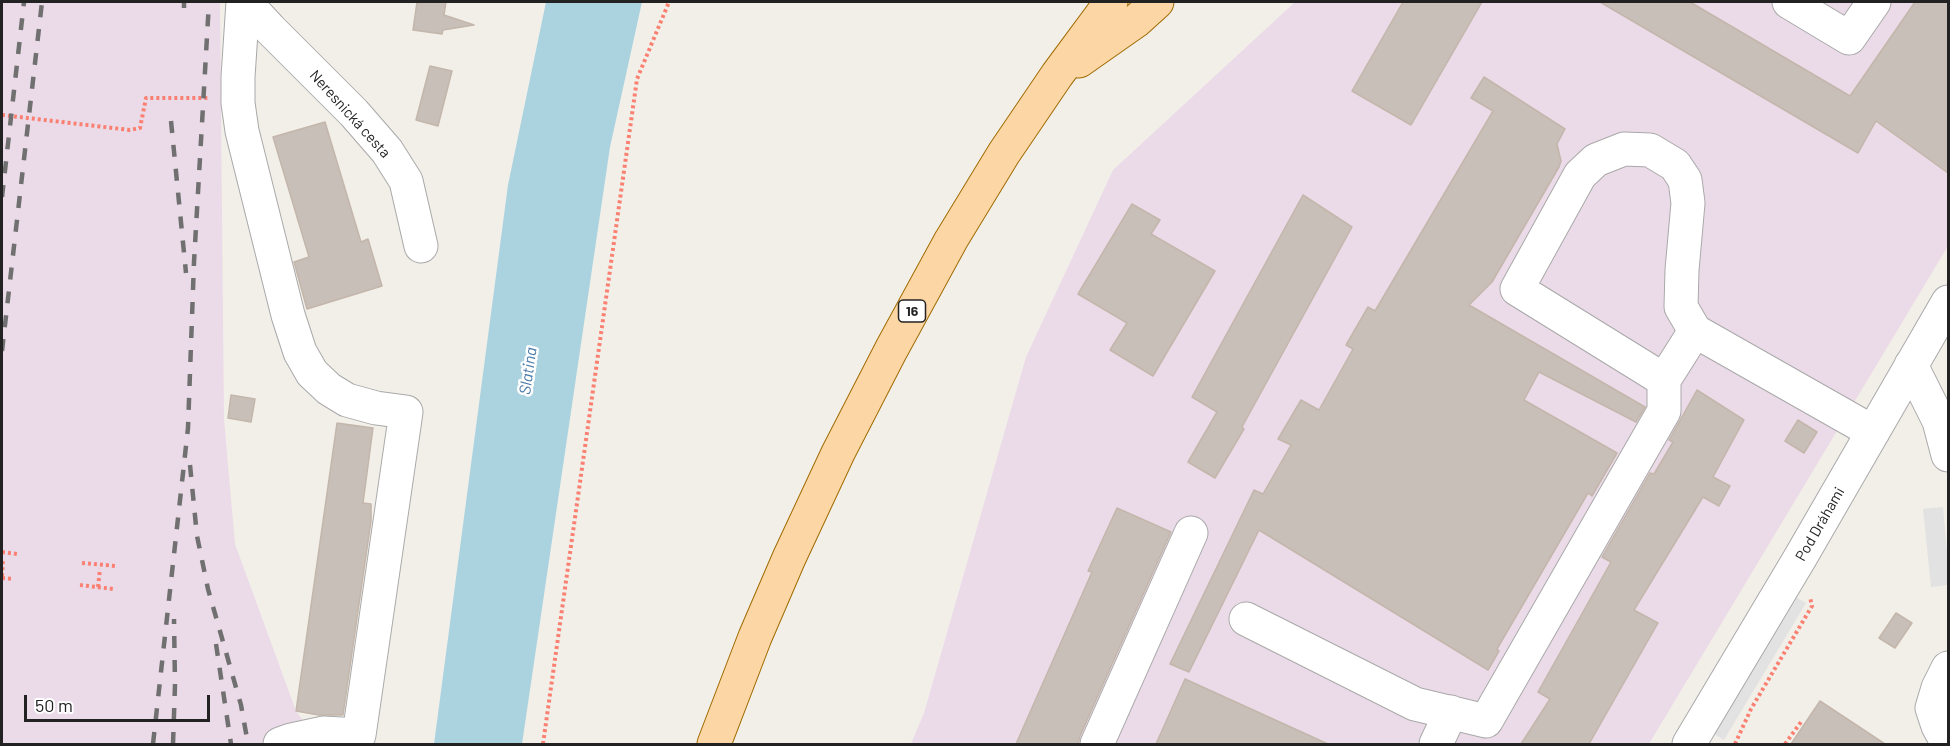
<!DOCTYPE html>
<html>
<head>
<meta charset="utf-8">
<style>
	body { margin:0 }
	#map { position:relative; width:1950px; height:746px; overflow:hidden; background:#f2efe9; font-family:Barlow,sans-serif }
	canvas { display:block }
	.frame { position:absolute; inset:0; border:3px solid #222; pointer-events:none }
	.scale { position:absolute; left:24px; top:695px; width:186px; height:27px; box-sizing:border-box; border:3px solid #222; border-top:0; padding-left:8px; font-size:18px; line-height:21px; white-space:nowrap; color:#222; -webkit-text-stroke:4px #fff; paint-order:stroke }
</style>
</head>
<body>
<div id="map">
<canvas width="1950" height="746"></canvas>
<div class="frame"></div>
<div class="scale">50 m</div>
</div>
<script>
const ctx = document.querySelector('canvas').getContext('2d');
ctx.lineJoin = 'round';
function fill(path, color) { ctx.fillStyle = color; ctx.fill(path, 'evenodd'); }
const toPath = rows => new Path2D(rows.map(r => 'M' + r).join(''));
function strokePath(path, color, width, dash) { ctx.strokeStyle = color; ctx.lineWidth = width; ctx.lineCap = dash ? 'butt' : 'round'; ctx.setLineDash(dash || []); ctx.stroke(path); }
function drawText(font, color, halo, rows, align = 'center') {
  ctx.font = font + ' Barlow,sans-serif'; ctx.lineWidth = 5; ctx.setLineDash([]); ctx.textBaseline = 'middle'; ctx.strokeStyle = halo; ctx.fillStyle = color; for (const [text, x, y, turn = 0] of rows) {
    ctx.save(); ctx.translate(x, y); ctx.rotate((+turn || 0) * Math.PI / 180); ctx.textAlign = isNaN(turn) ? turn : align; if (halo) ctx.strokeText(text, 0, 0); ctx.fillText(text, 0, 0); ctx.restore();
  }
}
fill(toPath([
	[2,2,220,2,224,419,235,544,296,711,320,744,2,744],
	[1295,2,1948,2,1948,246,1649,744,911,744,924,713,1026,357,1113,170]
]), '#ebdbe8');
fill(toPath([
	[1943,507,1948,562,1948,585,1931,587,1923,509],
	[1789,593,1806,603,1724,740,1707,730]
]), '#e2e2e2');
fill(toPath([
	[546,2,642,2,610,147,522,744,434,744,508,185]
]), '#aad3df');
const building = toPath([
	[417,2,446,2,444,15,474,25,443,30,442,34,413,30,417,2],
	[1403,2,1482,2,1411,125,1352,91,1403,2],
	[1600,2,1690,2,1850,96,1915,2,1948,2,1948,173,1876,121,1858,153,1600,2],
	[430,66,452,71,438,126,416,120,430,66],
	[1484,77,1565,129,1557,144,1561,161,1559,167,1492,282,1469,305,1645,407,1636,422,1539,372,1524,400,1617,453,1592,496,1588,493,1497,649,1499,651,1488,670,1259,530,1189,672,1170,664,1254,490,1263,494,1291,445,1278,439,1301,400,1319,410,1353,349,1346,345,1368,307,1375,311,1493,111,1471,98,1484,77],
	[325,122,361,242,368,239,382,286,307,309,294,262,309,257,273,137,325,122],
	[1303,195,1352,227,1242,427,1244,429,1215,478,1188,462,1217,412,1192,397,1303,195],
	[1132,204,1160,220,1151,234,1215,271,1153,376,1110,350,1127,323,1078,294,1132,204],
	[1697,390,1744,420,1713,477,1730,486,1719,506,1703,497,1634,610,1658,623,1589,744,1521,744,1550,699,1538,692,1611,562,1602,557,1650,473,1654,474,1673,442,1669,440,1697,390],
	[231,395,255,399,251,422,228,418,231,395],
	[1798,420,1817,432,1804,453,1785,441,1798,420],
	[337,423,373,428,363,503,371,504,371,521,343,715,319,715,296,711,337,423],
	[1117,508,1171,532,1080,736,1078,744,1016,744,1092,572,1088,571,1117,508],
	[1896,613,1912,623,1895,648,1879,638,1896,613],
	[1185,679,1328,744,1156,744,1185,679],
	[1820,701,1885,744,1791,744,1820,701]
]);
fill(building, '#c7bfb8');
strokePath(building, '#c4b6ab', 1.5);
const minor = toPath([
	[243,2,238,77,238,103,242,131,288,315,300,352,312,373,329,389,347,400,376,408,406,412,359,735,323,733,291,740,280,744],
	[245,2,270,29,354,113,387,151,406,181,421,246],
	[1789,2,1849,38,1874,2],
	[1695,331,1664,380,1517,289,1580,175,1596,160,1624,149,1650,150,1675,165,1685,180,1688,203,1682,270,1681,307,1695,331,1873,432],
	[1911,365,1939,421,1948,455],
	[1246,619,1415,704,1486,721,1664,411,1664,380],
	[1948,668,1938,688,1932,708,1938,726,1948,744],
	[1097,744,1191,533],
	[1436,744,1451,712],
	[1689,744,1800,558,1948,302]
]);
const major = toPath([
	[1079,61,1136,21,1157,2],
	[714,744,755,637,789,558,838,453,891,350,951,240,1004,153,1057,75,1111,2]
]);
strokePath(minor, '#a9a9a9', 35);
strokePath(major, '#a06b00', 35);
strokePath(toPath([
	[2,115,130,130,140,128,146,98,210,98],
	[2,552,17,554],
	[82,563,116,566],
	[2,576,3,559],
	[2,578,14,579],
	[80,585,113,589],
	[98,587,100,569],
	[543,744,637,79,669,2],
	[1735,744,1751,709,1812,606,1810,597],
	[1785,744,1801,722]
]), '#fa8072', 4, [3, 3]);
strokePath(minor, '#fff', 33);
strokePath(major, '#fcd6a4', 33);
strokePath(toPath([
	[184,2,184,8],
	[171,121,186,273],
	[2,197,24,2],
	[2,351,42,2],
	[190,465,197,536,208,589,241,705,248,744],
	[216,644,231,744],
	[153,744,188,428,194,262,209,2],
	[173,744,175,685,174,619]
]), '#707070', 4.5, [12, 12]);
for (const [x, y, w] of [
	[912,311,27]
]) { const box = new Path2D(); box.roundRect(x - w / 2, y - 11, w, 22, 4.5); ctx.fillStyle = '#fff'; ctx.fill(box); strokePath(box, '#222', 1.5); }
drawText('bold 14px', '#222', null, [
	["16",912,311]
]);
drawText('15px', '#222', '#fff', [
	["Neresnická cesta",350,114,48],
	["Pod Dráhami",1820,524,-60]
]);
drawText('italic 16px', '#4a7aab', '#fff', [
	["Slatina",528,371,-82]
]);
</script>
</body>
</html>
